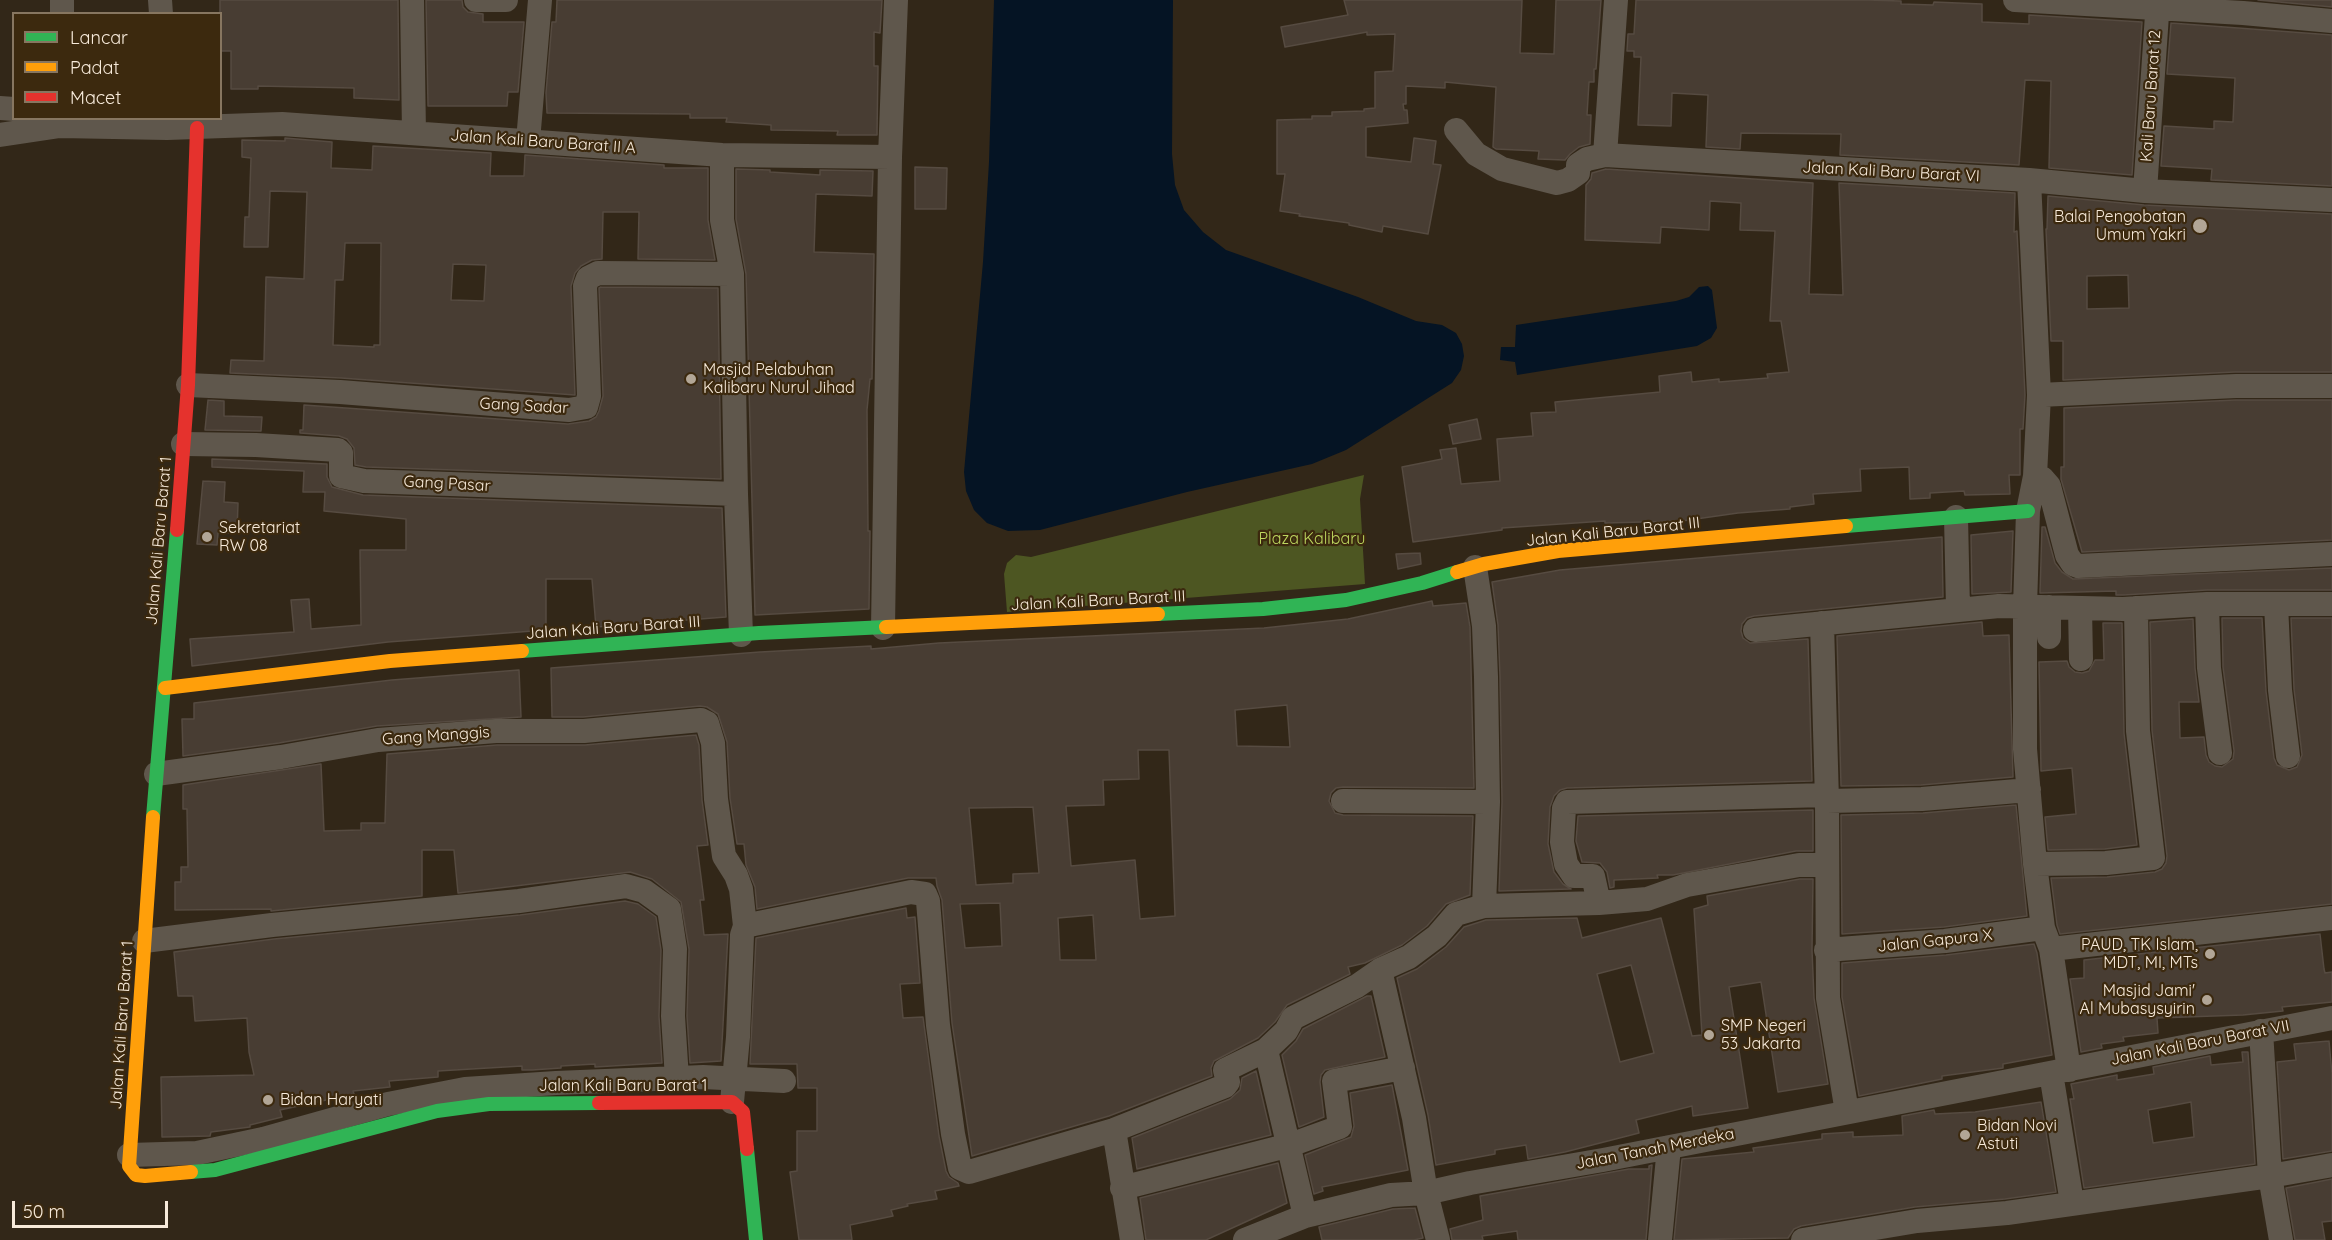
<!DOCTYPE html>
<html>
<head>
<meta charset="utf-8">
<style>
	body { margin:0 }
	#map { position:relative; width:2332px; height:1240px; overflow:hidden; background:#322718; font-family:Quicksand,sans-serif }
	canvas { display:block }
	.legend { position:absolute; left:12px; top:12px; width:210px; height:108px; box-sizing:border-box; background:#3c290e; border:2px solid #877660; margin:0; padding:8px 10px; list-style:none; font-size:18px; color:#f7eada }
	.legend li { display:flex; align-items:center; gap:12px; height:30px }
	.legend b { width:30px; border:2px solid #877660 }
	.scale { position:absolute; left:12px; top:1201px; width:156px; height:27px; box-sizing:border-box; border:3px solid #f7eada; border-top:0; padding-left:8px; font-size:18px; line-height:21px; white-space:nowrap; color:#f7eada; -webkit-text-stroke:4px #3c290e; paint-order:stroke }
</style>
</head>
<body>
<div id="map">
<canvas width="2332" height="1240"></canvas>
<ul class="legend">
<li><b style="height:8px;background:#30b455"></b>Lancar</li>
<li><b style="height:8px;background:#ff9f0a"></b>Padat</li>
<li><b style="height:8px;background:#e5322d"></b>Macet</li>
</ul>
<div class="scale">50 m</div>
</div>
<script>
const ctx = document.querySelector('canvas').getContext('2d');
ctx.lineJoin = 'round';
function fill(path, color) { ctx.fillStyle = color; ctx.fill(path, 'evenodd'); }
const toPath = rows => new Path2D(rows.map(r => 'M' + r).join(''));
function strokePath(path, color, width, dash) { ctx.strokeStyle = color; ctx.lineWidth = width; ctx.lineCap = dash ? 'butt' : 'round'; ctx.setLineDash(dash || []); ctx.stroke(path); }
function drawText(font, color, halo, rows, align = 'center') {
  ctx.font = font + ' Quicksand,sans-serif'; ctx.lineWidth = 4.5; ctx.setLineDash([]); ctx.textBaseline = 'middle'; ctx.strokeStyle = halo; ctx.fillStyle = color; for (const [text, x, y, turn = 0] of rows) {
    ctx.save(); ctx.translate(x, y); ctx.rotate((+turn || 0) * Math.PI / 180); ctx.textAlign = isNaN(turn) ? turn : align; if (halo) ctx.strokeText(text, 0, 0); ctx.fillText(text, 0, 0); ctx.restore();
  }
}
fill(toPath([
	[1364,475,1360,499,1365,584,1007,612,1004,574,1007,563,1016,555,1031,557]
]), '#4d5622');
fill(toPath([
	[994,0,1173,0,1172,154,1175,185,1184,210,1203,232,1226,250,1358,297,1416,321,1442,325,1456,333,1462,344,1464,356,1461,370,1452,383,1346,450,1312,464,1187,492,1040,530,1008,531,987,523,974,510,966,491,964,472,983,262,989,162],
	[1708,286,1712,290,1717,328,1711,338,1697,346,1517,375,1515,362,1500,360,1501,347,1515,347,1516,325,1676,301,1689,297,1699,287]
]), '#051424');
const building = toPath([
	[220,0,398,0,399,100,354,98,354,88,258,86,258,89,231,89,231,51,220,51,220,0],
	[426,0,462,0,463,7,468,12,483,14,483,22,524,22,518,92,508,92,507,106,428,106,426,0],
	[557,0,882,0,880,33,874,32,874,66,878,66,877,135,837,135,838,131,771,130,771,125,726,122,727,118,690,118,690,114,547,113,546,93,552,22,556,22,557,0],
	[1344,0,1522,0,1520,53,1554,54,1556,0,1601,0,1596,69,1594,69,1594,82,1589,82,1587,115,1591,115,1590,144,1579,147,1570,154,1565,160,1538,159,1539,151,1496,149,1493,147,1496,87,1445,82,1445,88,1406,86,1406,104,1403,104,1404,110,1407,110,1408,123,1366,127,1366,157,1411,162,1414,138,1436,141,1433,164,1441,165,1428,234,1383,226,1382,232,1349,225,1349,223,1299,216,1300,214,1280,211,1285,174,1277,174,1277,120,1312,119,1312,116,1332,116,1332,112,1364,111,1364,109,1375,108,1375,72,1393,71,1395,34,1367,35,1367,32,1285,47,1281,27,1348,15,1344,0],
	[1636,0,1867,0,1901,1,1901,4,1933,5,1934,2,1982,4,1982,22,2029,24,2029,15,2142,22,2132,175,2049,168,2051,81,2025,80,2019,165,1840,155,1841,134,1741,133,1740,149,1706,147,1708,95,1672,93,1671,126,1638,125,1641,57,1634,57,1634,51,1627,51,1628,34,1634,34,1636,0],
	[2258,0,2332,0,2332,7,2258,0],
	[2171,23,2332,35,2332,186,2211,180,2212,169,2161,166,2164,126,2214,129,2214,121,2233,122,2235,78,2167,74,2171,23],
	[285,138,332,142,331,168,372,170,373,146,491,153,490,176,524,176,525,155,664,165,664,168,708,168,708,220,715,260,638,259,639,212,603,212,602,259,592,260,581,266,575,273,571,286,575,395,341,378,230,373,231,360,264,361,266,277,304,279,307,192,270,191,268,247,244,247,245,217,249,217,251,158,242,157,242,140,285,141,285,138],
	[345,243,381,243,380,345,374,345,374,347,333,345,335,280,343,280,345,243],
	[453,264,486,265,484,301,451,300,453,264],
	[915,167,947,168,946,209,915,209,915,167],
	[736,169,770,170,770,172,820,175,820,170,873,171,872,196,816,194,814,252,874,254,872,379,870,379,867,410,868,531,870,531,869,609,755,615,746,274,736,219,736,169],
	[1606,169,1813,183,1809,294,1843,295,1839,183,2015,193,2014,232,2017,231,2025,395,2023,429,2020,429,2020,475,2009,475,2010,494,1965,495,1964,491,1930,493,1930,498,1910,499,1909,467,1860,469,1861,491,1813,494,1814,504,1790,507,1790,509,1738,513,1682,521,1605,523,1605,521,1502,528,1502,530,1413,542,1402,467,1442,459,1440,450,1456,448,1461,484,1500,481,1497,439,1533,436,1531,413,1556,412,1555,402,1660,392,1659,376,1691,372,1692,382,1719,379,1719,382,1768,378,1767,374,1789,372,1781,321,1770,321,1775,231,1740,230,1741,203,1710,201,1709,230,1661,227,1660,243,1585,240,1586,185,1591,179,1592,173,1606,169],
	[2048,196,2144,205,2332,214,2332,372,2235,372,2063,380,2063,341,2051,341,2046,229,2047,229,2048,196],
	[2128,275,2129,308,2087,309,2087,276,2128,275],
	[601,287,718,288,721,479,366,467,355,465,354,448,347,439,339,436,300,433,300,430,303,430,304,405,568,424,589,421,596,417,599,411,603,396,599,288,601,287],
	[208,400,224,401,224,416,262,417,261,431,205,430,208,400],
	[2236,400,2332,400,2332,540,2082,552,2061,479,2061,467,2064,467,2064,408,2236,400],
	[1477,419,1481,439,1453,444,1449,425,1477,419],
	[212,459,327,464,327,477,332,487,363,495,722,508,726,617,596,627,592,579,546,579,546,630,388,642,192,666,190,639,294,632,291,600,309,599,311,629,361,625,360,550,406,550,406,519,324,511,325,492,303,492,304,471,212,467,212,459],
	[203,481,225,482,224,502,238,503,237,533,218,533,217,545,197,544,203,481],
	[2042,527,2045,527,2055,563,2062,572,2073,579,2332,568,2332,590,2207,590,2123,595,2116,595,2116,591,2040,593,2042,527],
	[2013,531,2011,592,1972,594,1971,535,2013,531],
	[1942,537,1943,597,1754,616,1747,618,1742,624,1741,631,1743,638,1750,643,1808,639,1812,781,1567,788,1560,790,1554,796,1550,807,1548,844,1554,872,1563,884,1571,889,1499,891,1502,802,1500,677,1498,625,1492,582,1560,570,1942,537],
	[1420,553,1421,564,1398,569,1396,554,1420,553],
	[1432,601,1433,606,1466,603,1470,627,1474,788,1343,787,1336,788,1331,793,1329,801,1335,813,1343,815,1473,816,1470,895,1446,904,1427,926,1402,945,1365,963,1348,967,1350,974,1287,1005,1275,1022,1258,1038,1214,1061,1211,1068,1212,1076,1109,1116,972,1156,952,1023,942,900,937,886,936,878,908,878,757,909,755,887,746,865,744,844,737,844,730,798,727,742,718,714,707,707,700,706,583,717,552,717,551,668,760,652,871,646,871,649,939,643,1264,628,1348,619,1432,601],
	[1287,705,1290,747,1237,746,1235,710,1287,705],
	[1138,750,1169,750,1175,916,1140,919,1135,860,1071,866,1066,806,1104,805,1103,780,1139,779,1138,750],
	[1033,807,1039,873,1013,874,1013,883,976,885,969,808,1033,807],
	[1000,903,1002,946,965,948,960,904,1000,903],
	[1093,915,1096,960,1060,960,1058,918,1093,915],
	[2222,618,2262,618,2266,691,2274,758,2277,765,2289,770,2297,767,2302,755,2294,689,2291,618,2332,618,2332,904,2060,934,2057,925,2051,878,2107,877,2155,872,2162,869,2166,863,2167,856,2152,730,2150,622,2193,619,2195,668,2199,702,2179,702,2180,738,2204,737,2206,755,2209,762,2215,766,2222,767,2233,759,2234,751,2223,667,2222,618],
	[1982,622,1983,636,2009,635,2013,777,1921,785,1841,786,1837,636,1982,622],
	[2103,623,2122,623,2124,733,2137,845,2105,849,2048,850,2045,817,2076,814,2072,768,2041,771,2039,662,2067,661,2069,667,2075,672,2082,673,2089,671,2095,660,2104,660,2103,623],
	[519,670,521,717,377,726,279,743,183,756,182,719,194,719,194,703,392,680,519,670],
	[696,735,699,745,702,800,708,845,697,846,704,900,700,900,704,935,728,934,721,1061,690,1063,687,1016,689,949,681,902,652,879,630,872,458,893,454,850,422,850,422,896,271,911,271,909,175,910,175,882,181,882,181,867,188,867,187,809,183,809,183,785,321,764,324,831,361,830,361,823,385,823,387,754,497,745,585,745,696,735],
	[2016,805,2027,916,1944,927,1842,934,1841,815,1923,813,2016,805],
	[1813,810,1813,851,1796,851,1673,875,1657,875,1658,878,1614,880,1614,887,1610,888,1607,872,1600,863,1582,862,1576,841,1578,816,1813,810],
	[1800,879,1813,879,1812,950,1814,998,1828,1084,1778,1092,1761,982,1729,987,1748,1108,1693,1116,1692,1106,1636,1120,1639,1133,1565,1152,1528,1159,1526,1145,1495,1150,1495,1154,1436,1165,1428,1115,1397,978,1417,969,1446,947,1464,927,1486,920,1577,918,1582,938,1661,918,1692,1036,1702,1035,1694,909,1708,905,1707,896,1800,879],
	[1631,965,1654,1053,1620,1062,1597,974,1631,965],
	[625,901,638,904,656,917,661,950,659,1016,662,1063,595,1067,595,1064,561,1066,561,1068,532,1070,522,1070,522,1066,438,1071,438,1077,389,1081,390,1087,353,1091,354,1094,280,1110,282,1117,250,1125,250,1127,211,1132,210,1136,162,1137,161,1077,254,1075,249,1052,247,1018,195,1021,193,996,178,996,174,952,274,939,520,915,625,901],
	[906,908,907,918,915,917,920,983,900,984,903,1018,923,1017,939,1136,946,1171,949,1177,958,1183,959,1186,935,1191,937,1199,907,1204,908,1206,891,1210,893,1216,850,1225,852,1240,799,1240,790,1172,797,1171,797,1131,817,1131,817,1088,798,1088,797,1064,750,1064,756,938,906,908],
	[2320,934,2324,969,2325,973,2332,972,2332,1002,2282,1007,2283,1011,2243,1015,2157,1018,2158,1033,2123,1037,2124,1041,2101,1044,2102,1048,2081,1052,2070,979,2084,978,2084,960,2320,934],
	[2034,944,2037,953,2052,1055,2003,1064,2003,1068,1942,1076,1942,1079,1859,1096,1842,997,1842,963,1946,955,2034,944],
	[1367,996,1371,996,1385,1057,1325,1070,1321,1075,1320,1082,1324,1117,1299,1127,1282,1055,1296,1041,1303,1029,1367,996],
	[2329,1041,2332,1074,2332,1151,2283,1159,2277,1062,2296,1060,2294,1044,2329,1041],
	[2242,1052,2248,1052,2255,1164,2084,1188,2070,1099,2074,1099,2071,1084,2117,1075,2117,1080,2154,1074,2153,1067,2210,1056,2211,1065,2243,1062,2242,1052],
	[2191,1102,2194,1137,2153,1143,2148,1110,2191,1102],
	[1256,1071,1271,1135,1137,1169,1132,1138,1230,1099,1240,1090,1242,1078,1256,1071],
	[1392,1085,1408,1170,1322,1187,1323,1191,1314,1194,1305,1155,1351,1137,1354,1126,1350,1093,1392,1085],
	[2041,1102,2056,1192,2005,1199,1915,1207,1801,1226,1794,1229,1788,1238,1674,1240,1682,1159,1754,1152,1753,1148,1822,1139,1822,1134,1853,1132,1853,1137,1903,1135,1902,1116,1934,1110,1935,1114,1975,1112,2041,1102],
	[1278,1163,1287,1203,1206,1240,1146,1240,1140,1198,1278,1163],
	[1652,1165,1646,1240,1518,1240,1517,1231,1482,1236,1483,1240,1452,1240,1450,1229,1483,1220,1480,1196,1629,1169,1649,1169,1649,1166,1652,1165],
	[2332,1179,2332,1221,2322,1222,2325,1240,2295,1240,2286,1188,2332,1179],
	[1415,1208,1423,1238,1414,1240,1322,1240,1319,1227,1393,1209,1415,1208]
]);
fill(building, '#483d33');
strokePath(building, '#564b41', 1.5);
strokePath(toPath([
	[160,0,161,14],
	[412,0,414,133],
	[476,0,506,0],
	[2015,0,2243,13,2332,21],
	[62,14,62,0],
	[0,108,14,109],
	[1456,130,1476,154,1502,169,1557,183,1568,180,1578,173,1578,165,1587,159,1605,155,2029,180,2145,191,2332,200],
	[0,135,60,126,167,128,282,124,722,155,890,157],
	[528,141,540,0],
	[722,155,722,220,732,274,736,494,741,635],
	[1605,155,1616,0],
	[2029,180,2039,395,2035,476,2028,511,2025,607,2025,749,2035,864,2043,928,2051,949,2069,1070],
	[2145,191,2158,0],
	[188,385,340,392,569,410,586,407,589,396,585,286,588,278,598,273,732,274],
	[2039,395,2236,386,2332,386],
	[183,444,256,445,338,450,341,453,341,476,364,481,736,494],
	[2035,476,2042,478,2049,486,2067,555,2073,564,2078,566,2332,554],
	[1956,517,1958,609],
	[1475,567,1484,626,1486,677,1488,802,1484,906],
	[2207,604,2209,668,2220,753],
	[2276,604,2280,690,2288,756],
	[2049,607,2049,637],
	[2080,608,2081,659],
	[1822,623,1827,801,1828,998,1847,1112],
	[883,628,890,157,896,0],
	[1755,630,1999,606,2123,609,2207,604,2332,604],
	[156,774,281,757,378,740,496,731,584,731,701,720,707,723,713,743,716,799,724,856,736,875,741,889,745,926],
	[1343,801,1488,802],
	[1827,801,1922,799,2029,790],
	[2035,864,2106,863,2153,858,2138,731,2136,608],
	[1599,903,1593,876,1574,876,1566,864,1562,842,1564,808,1567,802,1826,795],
	[144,941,272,925,519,901,626,886,644,891,669,909,675,949,673,1016,677,1079],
	[2051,949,2332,918],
	[1826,950,1945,941,2043,928],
	[1380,970,1414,1118,1426,1193,1438,1240],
	[2261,1031,2270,1176,2281,1240],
	[1266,1050,1305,1216],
	[2051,1073,2072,1203],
	[732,1102,738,1037,742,935,745,926,754,924,911,892,925,894,928,901,938,1025,953,1134,960,1168,969,1172,1114,1130,1225,1086,1228,1082,1225,1070,1266,1050,1286,1031,1293,1018,1357,986,1380,970,1409,957,1437,936,1456,914,1484,906,1599,903,1647,899,1687,885,1799,865,1827,865],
	[1114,1130,1132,1240],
	[129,1155,197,1153,263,1139,388,1104,465,1089,556,1083,703,1077,784,1081],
	[1122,1188,1290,1145,1340,1127,1334,1081,1403,1068],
	[1245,1240,1305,1216,1391,1195,1426,1193,1470,1183,1603,1160,2332,1018],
	[1660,1240,1669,1147],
	[1803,1240,1917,1221,2007,1213,2270,1176,2332,1165]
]), '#5f574c', 24);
strokePath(toPath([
	[1846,526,2028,511],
	[1158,614,1263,609,1346,600,1422,583,1457,572],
	[522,651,759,633,886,627],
	[153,817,177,530],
	[747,1149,756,1240],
	[191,1172,215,1170,437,1111,489,1104,599,1103]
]), '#30b455', 14);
strokePath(toPath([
	[1457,572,1484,564,1558,551,1846,526],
	[886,627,1158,614],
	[165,688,390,661,522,651],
	[153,817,129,1166,136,1175,145,1176,191,1172]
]), '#ff9f0a', 14);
strokePath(toPath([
	[177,530,188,385,197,128],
	[599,1103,732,1102,743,1112,747,1149]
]), '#e5322d', 14);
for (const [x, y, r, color] of [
	[2200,226,8,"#b2a696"],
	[691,379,6,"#b2a696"],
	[207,537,6,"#b2a696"],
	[2210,954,6,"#b2a696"],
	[2207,1000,6,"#b2a696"],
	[1709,1035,6,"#b2a696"],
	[268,1100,6,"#b2a696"],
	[1965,1135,6,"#b2a696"]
]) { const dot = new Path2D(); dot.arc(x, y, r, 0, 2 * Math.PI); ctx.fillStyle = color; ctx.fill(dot); strokePath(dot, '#3c290e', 2); }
drawText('16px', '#f7eada', '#3c290e', [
	["Kali Baru Barat 12",2151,96,-86],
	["Jalan Kali Baru Barat II A",543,142,4],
	["Jalan Kali Baru Barat VI",1891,172,3],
	["Gang Sadar",524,406,3],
	["Gang Pasar",447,484,3],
	["Jalan Kali Baru Barat III",1613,532,-6],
	["Jalan Kali Baru Barat 1",159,541,-85],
	["Jalan Kali Baru Barat III",1098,601,-3],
	["Jalan Kali Baru Barat III",613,628,-4],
	["Gang Manggis",436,736,-4],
	["Jalan Gapura X",1935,941,-6],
	["Jalan Kali Baru Barat 1",122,1025,-86],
	["Jalan Kali Baru Barat VII",2200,1043,-11],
	["Jalan Kali Baru Barat 1",623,1086],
	["Jalan Tanah Merdeka",1655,1149,-11]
]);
drawText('16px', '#f7eada', '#3c290e', [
	["Balai Pengobatan",2186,217,"right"],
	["Umum Yakri",2186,235,"right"],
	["Masjid Pelabuhan",703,370],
	["Kalibaru Nurul Jihad",703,388],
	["Sekretariat",219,528],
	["RW 08",219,546],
	["PAUD, TK Islam,",2198,945,"right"],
	["MDT, MI, MTs",2198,963,"right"],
	["Masjid Jami'",2195,991,"right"],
	["Al Mubasysyirin",2195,1009,"right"],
	["SMP Negeri",1721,1026],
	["53 Jakarta",1721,1044],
	["Bidan Haryati",280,1100],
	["Bidan Novi",1977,1126],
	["Astuti",1977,1144]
], 'left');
drawText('16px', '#bdd65f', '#3c290e', [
	["Plaza Kalibaru",1312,539]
]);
</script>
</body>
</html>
